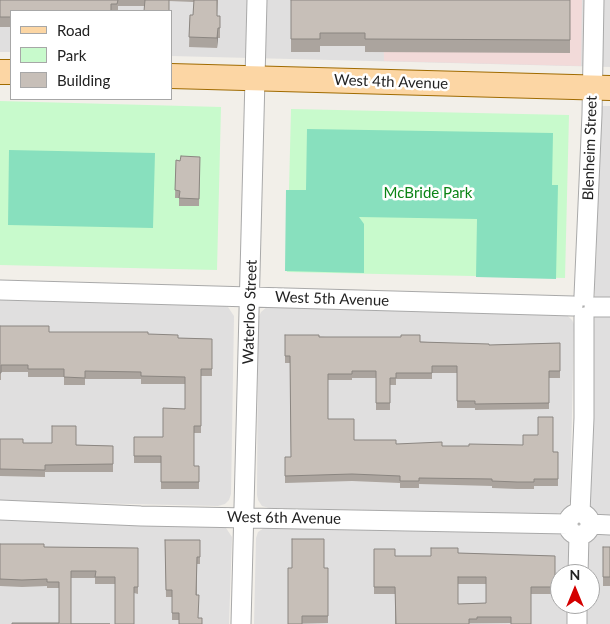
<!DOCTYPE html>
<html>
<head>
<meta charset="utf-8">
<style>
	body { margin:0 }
	#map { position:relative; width:610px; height:624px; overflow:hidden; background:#f2efe9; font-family:Lato,sans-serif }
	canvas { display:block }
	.legend { position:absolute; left:10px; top:10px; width:162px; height:90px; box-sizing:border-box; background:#fff; border:1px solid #a7a7a7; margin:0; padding:6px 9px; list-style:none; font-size:15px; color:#222 }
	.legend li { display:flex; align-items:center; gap:10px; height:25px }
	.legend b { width:25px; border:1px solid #a7a7a7 }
	.north { position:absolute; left:550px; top:564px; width:50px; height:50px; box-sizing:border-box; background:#fff; border:1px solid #a7a7a7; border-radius:50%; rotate:0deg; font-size:14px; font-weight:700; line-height:20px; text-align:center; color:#222 }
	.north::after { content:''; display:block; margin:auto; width:18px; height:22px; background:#d40000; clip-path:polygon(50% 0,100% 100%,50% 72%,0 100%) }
</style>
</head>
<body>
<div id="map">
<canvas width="610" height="624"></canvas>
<ul class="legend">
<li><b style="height:6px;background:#fcd6a4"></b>Road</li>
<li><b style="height:14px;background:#c8facc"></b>Park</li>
<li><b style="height:14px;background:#c7bfb8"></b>Building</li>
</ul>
<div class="north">N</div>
</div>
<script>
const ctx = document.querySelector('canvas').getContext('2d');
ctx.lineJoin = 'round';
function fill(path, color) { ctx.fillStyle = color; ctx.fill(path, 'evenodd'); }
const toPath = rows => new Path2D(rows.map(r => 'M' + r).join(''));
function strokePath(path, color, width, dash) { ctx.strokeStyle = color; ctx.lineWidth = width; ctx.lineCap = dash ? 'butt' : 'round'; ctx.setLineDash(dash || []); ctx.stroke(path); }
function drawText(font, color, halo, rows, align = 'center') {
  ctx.font = font + ' Lato,sans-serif'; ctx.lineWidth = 5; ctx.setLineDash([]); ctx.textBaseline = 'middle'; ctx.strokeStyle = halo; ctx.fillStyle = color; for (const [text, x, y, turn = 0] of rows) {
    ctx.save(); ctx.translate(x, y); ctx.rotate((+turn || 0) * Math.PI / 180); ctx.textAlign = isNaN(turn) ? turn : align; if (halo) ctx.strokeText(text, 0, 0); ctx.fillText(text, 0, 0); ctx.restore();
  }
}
fill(toPath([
	[0,0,610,0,610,67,171,56,171,11,11,11,11,52,0,52],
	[601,106,610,106,610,624,254,624,256,538,258,532,267,526,589,534,595,291,592,284,592,269,596,265],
	[560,574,590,574,590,604,560,604],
	[0,300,221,305,228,307,234,316,231,494,229,500,225,504,218,506,0,501],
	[274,306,567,315,572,320,574,324,570,502,567,508,563,512,556,514,269,508,262,506,258,500,257,495,258,319,261,312,267,307],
	[0,520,219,525,226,528,232,537,229,624,0,624]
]), '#e0dfdf');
fill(toPath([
	[383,0,582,0,581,66,384,61]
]), '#f2dad9');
fill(toPath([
	[0,101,221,107,217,270,0,265],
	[291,109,569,115,565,278,287,272]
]), '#c8facc');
fill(toPath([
	[307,129,553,133,552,185,558,185,556,279,476,277,477,219,359,217,364,224,364,273,285,271,286,190,306,190],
	[9,150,155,153,153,228,8,225]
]), '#88e0be');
const minor = toPath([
	[0,290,573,306],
	[584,296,592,114,594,0],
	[594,307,610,307],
	[0,510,141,516,568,524],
	[580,513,584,418,584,317],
	'568 524a11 11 0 1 1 22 0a11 11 0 1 1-22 0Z',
	[590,524,610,525],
	[578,574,579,535],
	[241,624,257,0],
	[577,624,577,604]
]);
const major = toPath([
	[0,72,11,72],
	[171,76,610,88]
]);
strokePath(minor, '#a9a9a9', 21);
strokePath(major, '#a06b00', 26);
strokePath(minor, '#fff', 19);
strokePath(major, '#fcd6a4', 24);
fill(toPath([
	[0,0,218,0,217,16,220,16,220,38,218,38,217,48,189,47,190,15,193,15,194,2,169,1,144,6,118,6,118,11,11,11,11,27,0,27],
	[291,0,570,0,570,53,365,52,365,46,320,46,320,52,291,52],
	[200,157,199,206,179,206,179,198,175,198,176,160,180,161],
	[0,326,49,332,148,334,178,338,212,339,212,376,201,376,201,433,194,433,194,466,199,466,199,489,161,489,161,463,134,463,134,437,163,437,185,409,185,384,141,384,141,379,85,379,85,385,64,385,64,377,28,377,28,372,1,372,1,380,0,380],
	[285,335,489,345,560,343,560,378,549,378,549,409,475,410,475,408,457,408,457,373,432,373,432,379,396,379,396,385,390,385,390,410,376,410,376,378,352,378,352,380,328,380,328,419,354,440,396,444,558,452,558,486,534,486,534,489,517,489,492,488,492,486,419,484,419,488,400,488,400,483,352,481,285,483,285,457,291,457,290,363,285,363],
	[0,439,23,443,52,443,76,445,113,446,113,472,45,472,45,477,0,476],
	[165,540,200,540,200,564,197,564,197,595,198,618,179,620,172,620,172,597,166,597],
	[0,544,44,547,138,548,138,594,134,593,115,584,95,584,95,578,71,578,71,624,12,624,59,623,59,588,47,588,47,586,22,587,0,586],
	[603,547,610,547,610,586,603,586],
	[374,549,395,556,431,556,458,553,555,556,555,594,531,594,511,623,395,624,395,594,374,594],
	[458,584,486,584,486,603,458,604],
	[324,568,328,568,328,623,288,624]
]), '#aba49e');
fill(toPath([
	[218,28,218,38,217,48,217,38]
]), '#8b8681');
const building = toPath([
	[0,0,118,0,117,4,111,4,111,11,11,11,11,17,0,17,0,0],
	[145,0,169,0,169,11,144,11,145,0],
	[194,0,217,0,217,16,220,16,220,28,218,28,217,38,189,37,190,15,193,15,194,0],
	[291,0,570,0,570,40,365,39,365,33,320,33,320,39,291,39,291,0],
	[181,156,200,157,199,199,179,198,180,191,175,190,176,160,180,161,181,156],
	[0,326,49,326,49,332,148,332,148,334,178,335,178,338,212,339,212,369,201,369,201,426,194,426,194,466,199,466,199,482,161,482,161,456,134,456,134,437,163,437,163,408,185,409,185,377,141,376,141,372,85,371,85,378,64,377,64,369,28,369,28,365,1,365,1,373,0,373,0,326],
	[285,335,319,335,319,337,401,337,401,335,420,335,420,342,489,344,489,345,560,343,560,371,549,371,549,403,475,404,475,401,457,401,457,366,432,366,432,373,396,373,396,378,390,378,390,403,376,403,376,371,352,371,352,374,328,374,328,419,354,419,354,440,396,440,396,444,442,442,442,446,469,446,469,444,523,445,523,435,538,435,538,417,553,417,553,452,558,452,558,479,534,479,534,482,517,482,492,481,492,479,419,478,419,481,400,481,400,476,352,474,285,476,285,457,291,457,290,356,285,356,285,335],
	[52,426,76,426,76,445,113,446,113,464,45,465,45,470,0,469,0,439,23,439,23,443,52,443,52,426],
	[292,539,324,539,324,568,328,568,328,616,302,616,302,624,288,624,288,568,292,568,292,539],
	[165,540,200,540,200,557,197,557,196,595,199,595,198,618,202,618,202,624,179,624,179,613,172,613,172,590,166,590,165,540],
	[0,544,44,544,44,547,138,548,138,587,134,587,134,624,115,624,115,577,95,577,96,571,71,571,71,624,110,624,12,624,12,623,59,623,59,582,47,582,47,579,22,580,0,579,0,544],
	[603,547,610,547,610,577,603,577,603,547],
	[431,548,458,548,458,553,555,556,555,587,531,587,531,624,511,624,511,617,477,617,477,619,469,619,469,624,396,624,395,587,374,587,374,549,395,549,395,556,431,556,431,548],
	[458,577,486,577,486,603,458,604,458,577]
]);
fill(building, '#c7bfb8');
strokePath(building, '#8b8681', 1);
drawText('15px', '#222', '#fff', [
	["West 4th Avenue",391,82,2],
	["Blenheim Street",590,148,-88],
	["West 5th Avenue",332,299,2],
	["Waterloo Street",250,312,-88],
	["West 6th Avenue",284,518,1]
]);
drawText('15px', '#0c8416', '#fff', [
	["McBride Park",428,193]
]);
</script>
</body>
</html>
